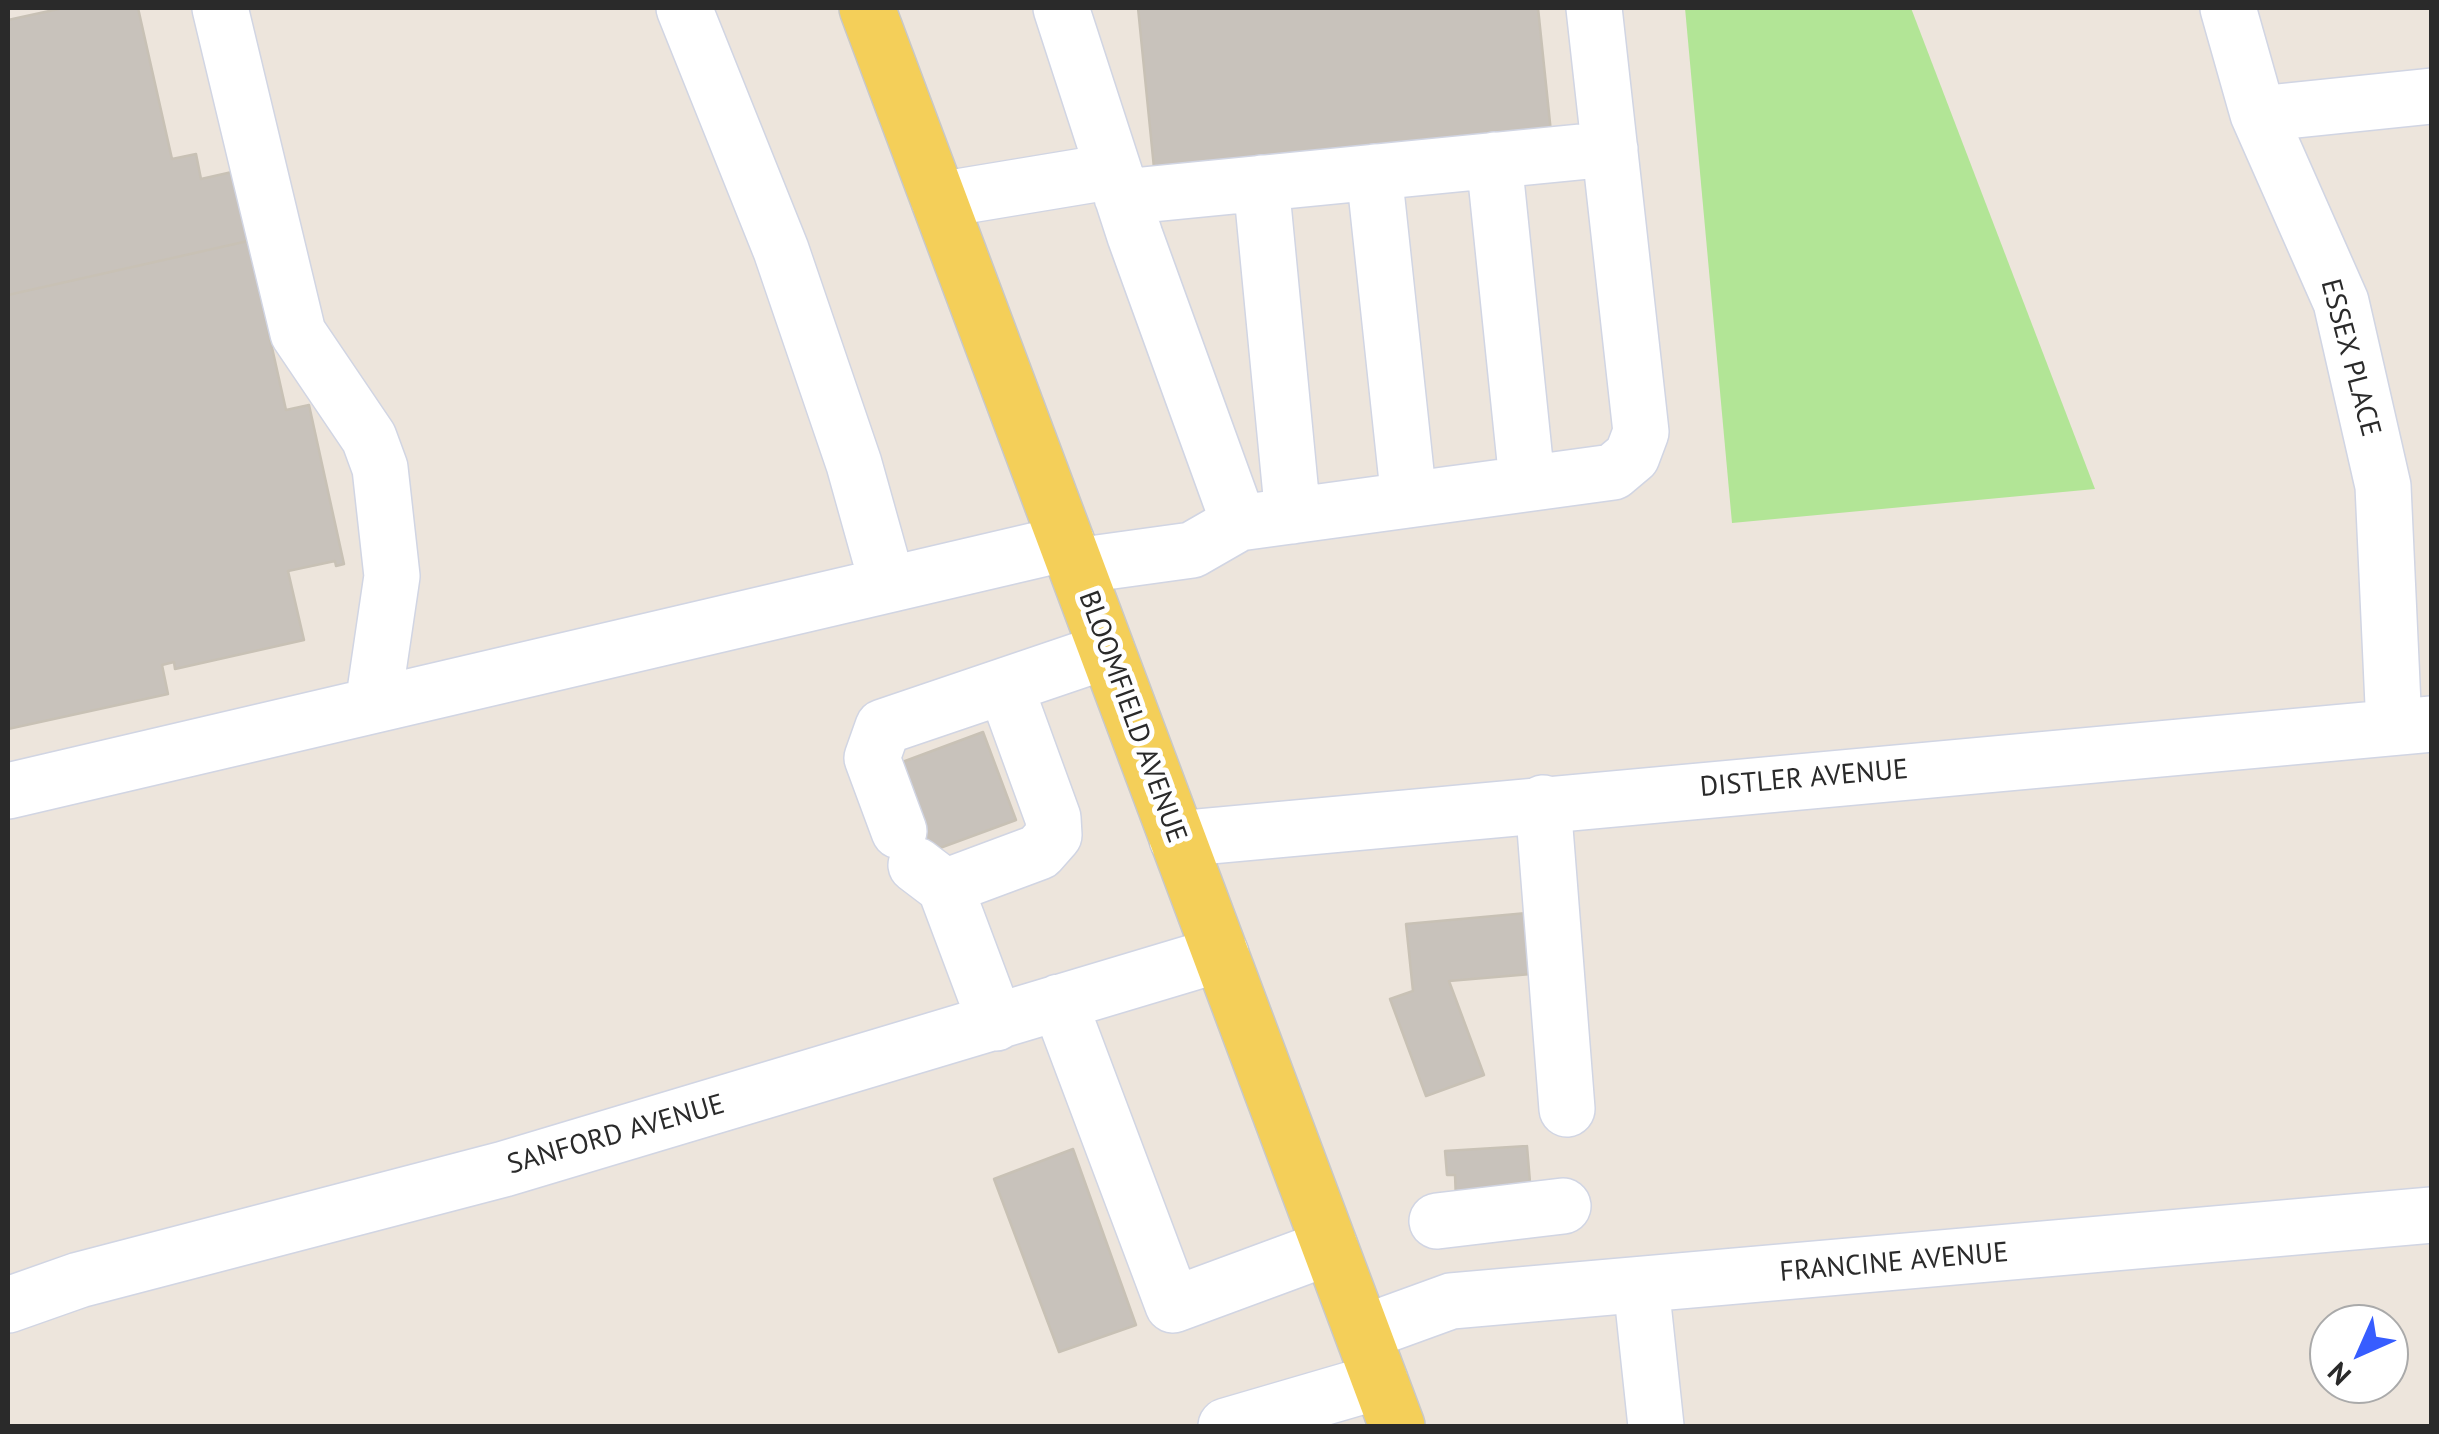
<!DOCTYPE html>
<html>
<head>
<meta charset="utf-8">
<style>
	body { margin:0 }
	#map { position:relative; width:2439px; height:1434px; overflow:hidden; background:#ede5dc; font-family:"PT Sans",sans-serif }
	canvas { display:block }
	.frame { position:absolute; inset:0; border:10px solid #2a2a2a; pointer-events:none }
	.north { position:absolute; left:2309px; top:1304px; width:100px; height:100px; box-sizing:border-box; background:#fff; border:2px solid #aaa; border-radius:50%; rotate:225deg; font-size:28px; font-weight:700; line-height:40px; text-align:center; color:#2a2a2a }
	.north::after { content:''; display:block; margin:auto; width:35px; height:45px; background:#375dff; clip-path:polygon(50% 0,100% 100%,50% 72%,0 100%) }
</style>
</head>
<body>
<div id="map">
<canvas width="2439" height="1434"></canvas>
<div class="frame"></div>
<div class="north">N</div>
</div>
<script>
const ctx = document.querySelector('canvas').getContext('2d');
ctx.lineJoin = 'round';
function fill(path, color) { ctx.fillStyle = color; ctx.fill(path, 'evenodd'); }
const toPath = rows => new Path2D(rows.map(r => 'M' + r).join(''));
function strokePath(path, color, width, dash) { ctx.strokeStyle = color; ctx.lineWidth = width; ctx.lineCap = dash ? 'butt' : 'round'; ctx.setLineDash(dash || []); ctx.stroke(path); }
function drawText(font, color, halo, rows, align = 'center') {
  ctx.font = font + ' "PT Sans",sans-serif'; ctx.lineWidth = 10; ctx.setLineDash([]); ctx.textBaseline = 'middle'; ctx.strokeStyle = halo; ctx.fillStyle = color; for (const [text, x, y, turn = 0] of rows) {
    ctx.save(); ctx.translate(x, y); ctx.rotate((+turn || 0) * Math.PI / 180); ctx.textAlign = isNaN(turn) ? turn : align; if (halo) ctx.strokeText(text, 0, 0); ctx.fillText(text, 0, 0); ctx.restore();
  }
}
fill(toPath([
	[1685,8,1911,8,2095,489,1732,523]
]), '#b2e596');
const building = toPath([
	[63,8,138,8,172,159,196,154,201,179,232,172,248,241,8,295,8,20,63,8],
	[1138,8,1538,8,1552,142,1154,168,1138,8],
	[248,241,286,410,309,405,344,564,336,566,335,561,288,571,304,640,175,669,174,662,162,665,168,694,8,729,8,295,248,241],
	[983,732,1016,820,929,852,897,764,983,732],
	[1538,912,1543,973,1449,981,1484,1075,1426,1096,1390,999,1413,991,1406,924,1538,912],
	[1527,1146,1531,1194,1456,1200,1455,1175,1447,1175,1445,1151,1527,1146],
	[1073,1149,1136,1325,1059,1352,994,1179,1073,1149]
]);
fill(building, '#c8c2bb');
strokePath(building, '#c8c1b5', 2.5);
const minor = toPath([
	[220,8,298,333,369,438,380,468,392,576,373,705],
	[684,8,781,250,854,464,887,582],
	[1061,8,1135,236,1239,523,1613,472,1632,456,1641,432,1594,8],
	[2228,8,2258,114,2341,302,2383,486,2394,727],
	[2258,114,2432,96],
	[1494,160,1527,481],
	[1374,172,1409,500],
	[1261,183,1293,516],
	[1122,197,1610,149],
	[939,200,1114,171],
	[1076,566,1192,550,1239,523],
	[8,791,1067,543],
	[1543,803,1567,1109],
	[899,831,872,758,883,727,1107,651],
	[1177,839,2432,724],
	[916,865,945,887,996,1023],
	[945,887,1039,852,1054,835,1053,818,1005,686],
	[1059,1002,1173,1305,1330,1247],
	[1437,1221,1563,1206],
	[1641,1285,1656,1426],
	[8,1305,79,1280,504,1169,1221,954],
	[1363,1333,1451,1301,2432,1215],
	[1226,1426,1380,1381]
]);
const major = toPath([
	[867,8,1397,1426]
]);
strokePath(minor, '#d1d5e3', 58);
strokePath(major, '#c8c8c8', 58);
strokePath(minor, '#fff', 55);
strokePath(major, '#f4cf59', 55);
drawText('28px', '#2a2a2a', '#fff', [
	["ESSEX PLACE",2350,358,75],
	["BLOOMFIELD AVENUE",1132,717,70],
	["DISTLER AVENUE",1804,779,-5],
	["SANFORD AVENUE",616,1135,-16],
	["FRANCINE AVENUE",1894,1263,-5]
]);
</script>
</body>
</html>
